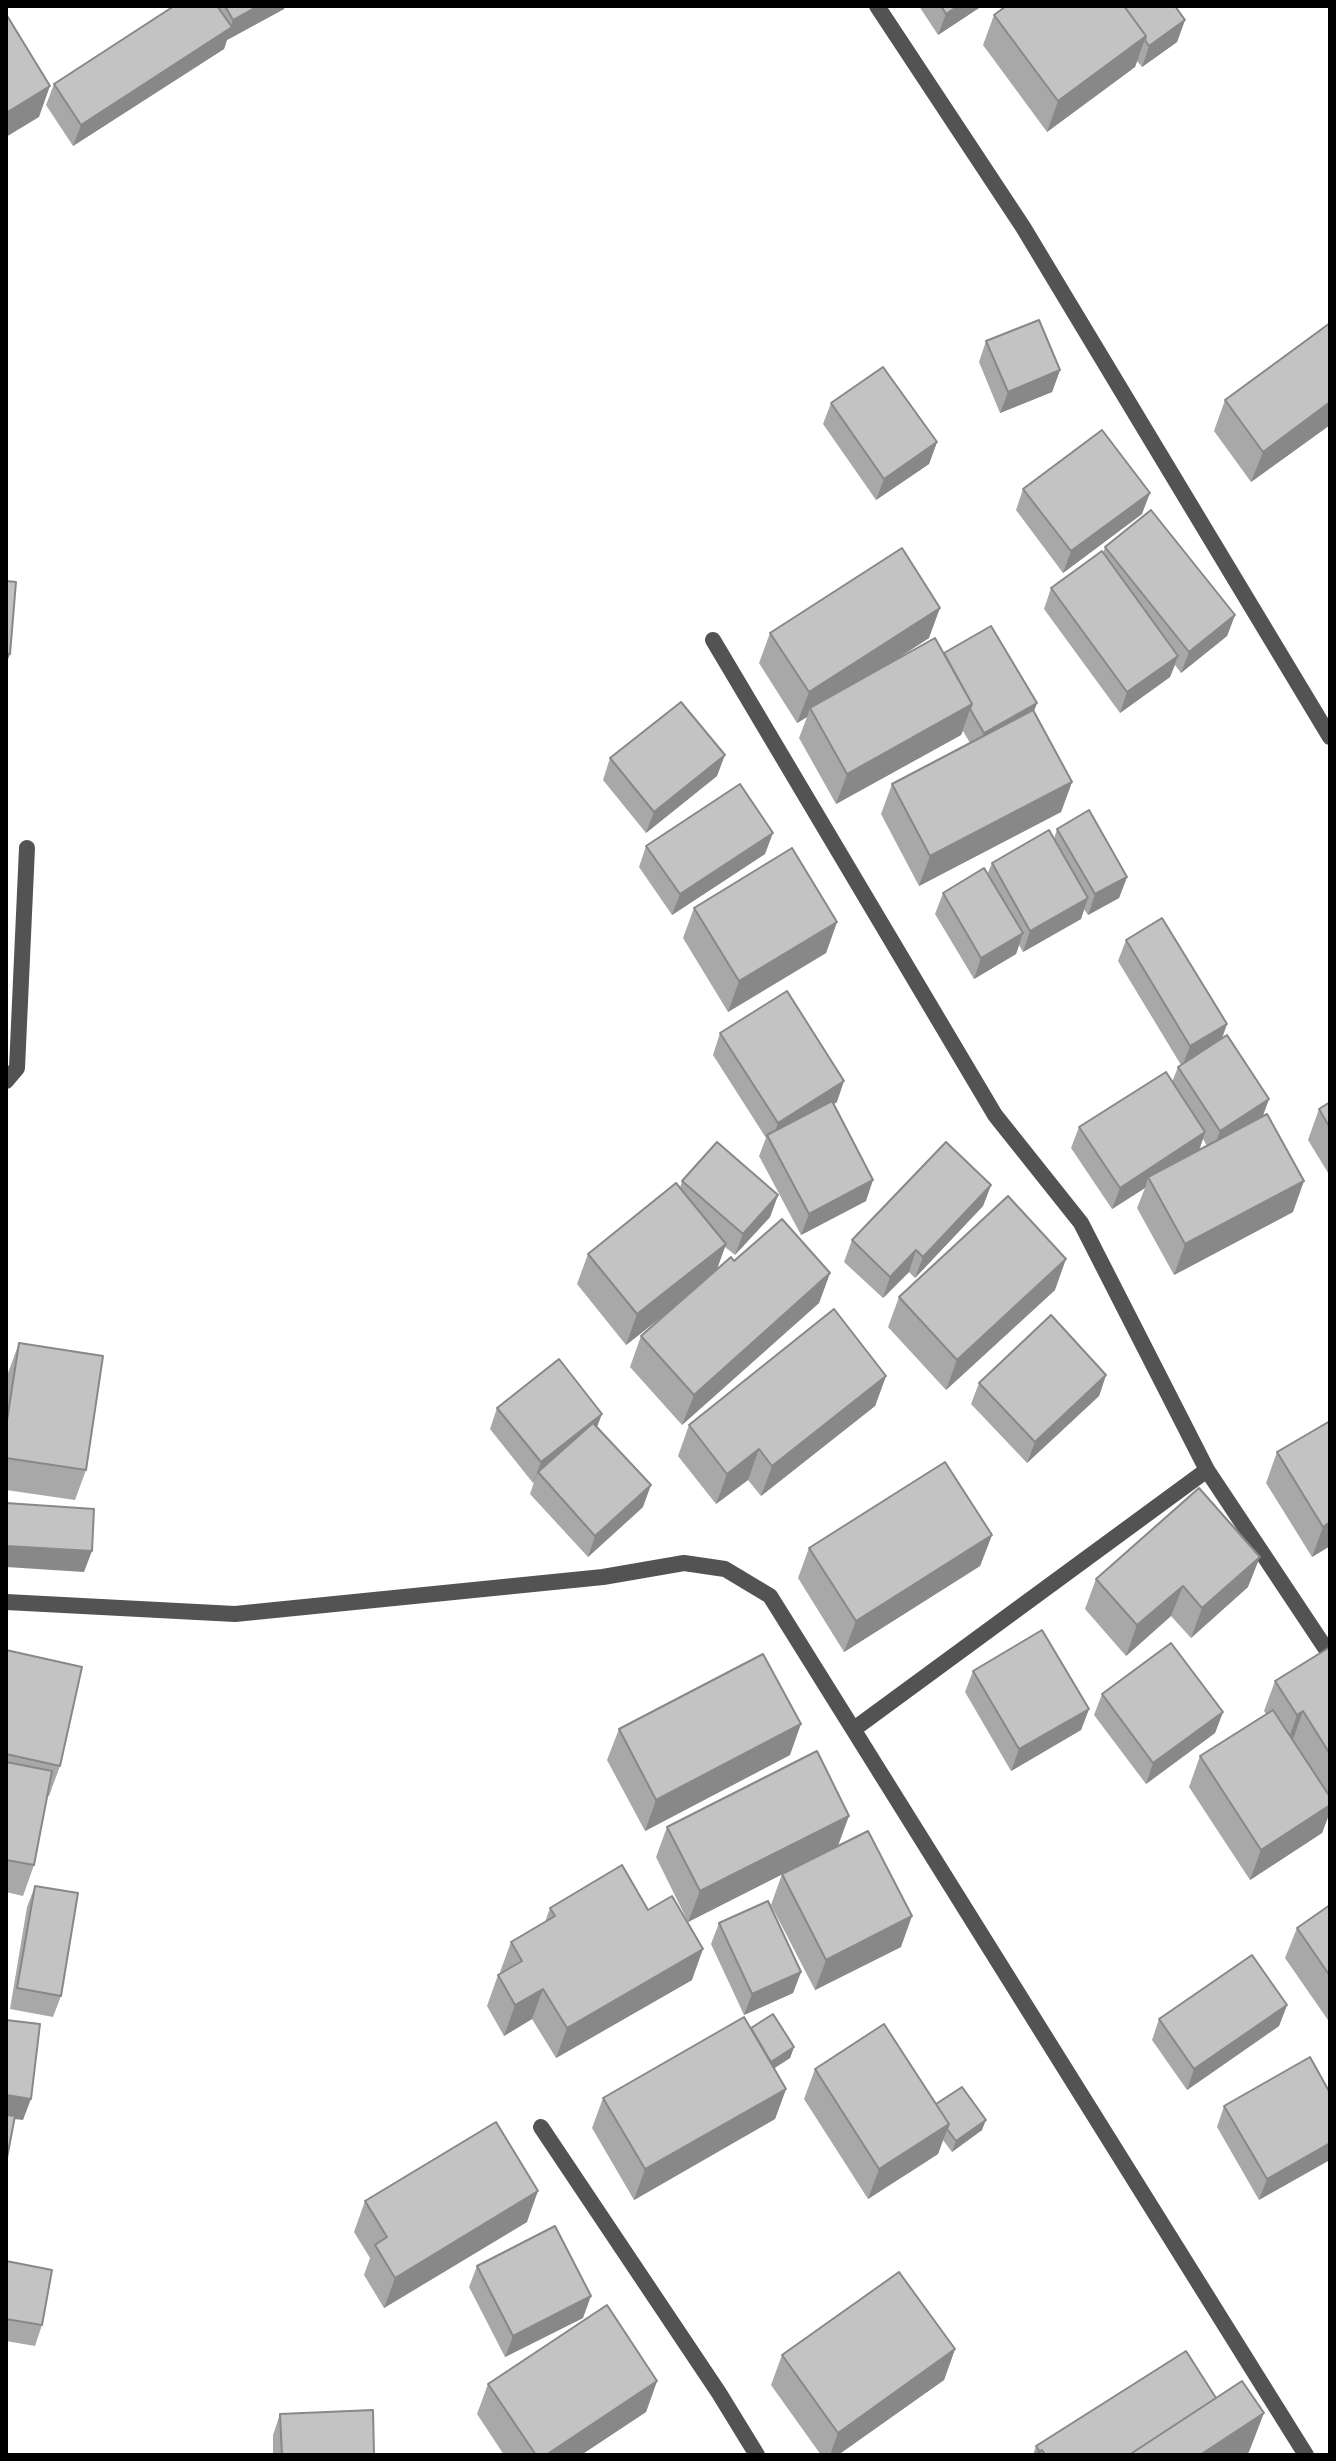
<!DOCTYPE html>
<html>
<head>
<meta charset="utf-8">
<style>
	body { margin:0 }
	#map { position:relative; width:1336px; height:2461px; overflow:hidden; background:#fff; font-family:Arial,sans-serif }
	canvas { display:block }
	.frame { position:absolute; inset:0; border:8px solid #000; pointer-events:none }
</style>
</head>
<body>
<div id="map">
<canvas width="1336" height="2461"></canvas>
<div class="frame"></div>
</div>
<script>
const ctx = document.querySelector('canvas').getContext('2d');
ctx.lineJoin = 'round';
const toPath = rows => new Path2D(rows.map(r => 'M' + r).join(''));
function strokePath(path, color, width, dash) { ctx.strokeStyle = color; ctx.lineWidth = width; ctx.lineCap = dash ? 'butt' : 'round'; ctx.setLineDash(dash || []); ctx.stroke(path); }
function fill(path, color) { ctx.fillStyle = color; ctx.fill(path, 'evenodd'); }
strokePath(toPath([
	[877,6,1023,227,1330,737],
	[713,640,995,1115,1081,1223,1207,1470,1330,1655],
	[6,1081,17,1068,27,848],
	[6,1602,235,1614,603,1577,684,1563,725,1569,770,1596,1306,2455],
	[854,1729,1207,1470],
	[541,2127,719,2393,757,2455]
]), '#535353', 16);
fill(toPath([
	[174,6,285,6,284,9,227,40,224,49,73,146,46,105,54,84],
	[919,6,982,6,938,35],
	[994,15,1185,20,1177,42,1142,67,1137,61,1135,67,1047,132,983,45],
	[1330,323,1330,425,1251,482,1214,431,1225,400],
	[986,341,1060,370,1052,392,1000,413,979,362],
	[831,403,937,442,929,464,876,500,823,424],
	[1023,489,1142,514,1063,573,1016,510],
	[1105,547,1235,615,1227,636,1181,673,1175,665,1170,677,1120,713,1044,609,1051,588,1103,553],
	[770,633,929,638,891,663,944,653,1037,703,1034,711,1072,782,1061,812,919,886,881,814,892,784,970,743,963,731,961,735,836,804,799,738,807,717,797,723,759,663],
	[610,758,717,776,646,833,603,780],
	[1057,829,1127,877,1119,898,1088,915,1084,909,1081,919,1023,952,1019,945,1016,954,974,979,935,914,943,893,987,875,992,863,1054,839],
	[646,846,765,854,672,915,639,867],
	[694,908,837,922,826,953,728,1012,683,938],
	[1126,940,1227,1024,1222,1039,1269,1099,1263,1116,1293,1212,1174,1275,1137,1208,1145,1188,1112,1209,1071,1148,1079,1127,1172,1082,1178,1067,1181,1065,1118,961],
	[1203,1139,1207,1146,1199,1150],
	[720,1033,837,1102,833,1104,866,1201,801,1235,759,1156,766,1138,713,1055],
	[1330,1102,1330,1176,1308,1140,1319,1109],
	[682,1181,778,1195,770,1217,735,1255,725,1247,716,1270,734,1261,830,1273,819,1303,682,1425,630,1367,641,1336,683,1300,626,1345,577,1284,588,1254,680,1188],
	[991,1185,983,1206,915,1278,909,1272,883,1298,844,1262,852,1240],
	[1055,1290,946,1390,888,1327,899,1297],
	[19,1343,86,1470,75,1500,6,1490,6,1387,8,1373],
	[1106,1375,1099,1396,1027,1463,971,1404,979,1383],
	[886,1376,875,1406,761,1496,748,1480,716,1504,678,1456,689,1425],
	[497,1408,597,1427,643,1507,588,1557,530,1494,534,1482,533,1483,490,1429],
	[1330,1421,1330,1546,1312,1557,1266,1483,1277,1452],
	[992,1535,980,1566,844,1652,798,1578,809,1548],
	[1096,1579,1248,1587,1191,1638,1171,1616,1126,1656,1085,1609],
	[1330,1647,1330,1812,1322,1833,1250,1880,1189,1787,1200,1756,1266,1714,1264,1711,1275,1681],
	[6,1650,60,1766,49,1796,47,1796,34,1865,23,1896,6,1892],
	[973,1671,1089,1709,1081,1730,1011,1771,965,1692],
	[1102,1694,1223,1712,1215,1733,1146,1784,1094,1715],
	[619,1729,790,1755,645,1831,607,1760],
	[667,1827,838,1846,688,1922,656,1857],
	[782,1874,901,1947,815,1990,771,1905],
	[35,1886,61,1996,53,2017,10,2009,27,1907],
	[1330,1905,1330,2023,1285,1958,1297,1928],
	[550,1908,648,1910,692,1980,556,2058,532,2019,504,2036,487,2006,498,1975,501,1974,500,1972,511,1942,545,1922],
	[719,1923,801,1972,793,1993,744,2015,711,1944],
	[1287,2005,1279,2026,1187,2090,1152,2040,1159,2019],
	[751,2028,794,2047,790,2058,774,2068,786,2089,775,2119,634,2200,592,2128,603,2098],
	[815,2069,936,2104,982,2130,952,2152,943,2140,938,2154,868,2199,804,2099],
	[1330,2093,1259,2200,1217,2127,1224,2106],
	[365,2201,527,2222,384,2308,364,2275,370,2258,354,2232],
	[6,2261,42,2325,35,2346,6,2341],
	[477,2266,583,2318,505,2357,469,2287],
	[955,2349,944,2380,838,2455,821,2455,771,2385,782,2355],
	[657,2381,646,2412,581,2455,504,2455,477,2414,488,2384],
	[280,2414,374,2455,273,2455,273,2435],
	[1036,2446,1249,2452,1245,2455,1033,2455]
]), '#a8a8a8');
fill(toPath([
	[258,6,285,6,284,9,227,40,224,49,73,146,81,125,230,29,233,20],
	[958,6,982,6,938,35,946,14],
	[1185,20,1177,42,1142,67,1149,46],
	[1146,36,1135,67,1047,132,1058,101],
	[50,86,39,117,6,137,6,113],
	[1060,370,1052,392,1000,413,1008,392],
	[1330,402,1330,425,1251,482,1263,452],
	[937,442,929,464,876,500,884,479],
	[1150,493,1142,514,1063,573,1071,551],
	[940,608,929,638,813,713,810,708,807,717,797,723,809,692],
	[1235,615,1227,636,1181,673,1189,652],
	[6,653,10,654,6,665],
	[1178,656,1170,677,1120,713,1127,692],
	[1037,703,1029,724,977,754,984,733],
	[972,704,961,735,836,804,847,774],
	[725,755,717,776,646,833,654,812],
	[1072,782,1061,812,919,886,930,856],
	[773,833,765,854,672,915,680,894],
	[1127,877,1119,898,1088,915,1095,894],
	[1088,898,1081,919,1023,952,1030,931],
	[837,922,826,953,728,1012,739,981],
	[1023,933,1016,954,974,979,981,958],
	[1227,1024,1219,1045,1182,1067,1190,1046],
	[844,1081,837,1102,770,1145,778,1123],
	[1269,1099,1261,1120,1212,1153,1220,1131],
	[1205,1132,1198,1154,1148,1177,1145,1188,1112,1209,1120,1188],
	[873,1180,866,1201,801,1235,809,1214],
	[1304,1181,1293,1212,1174,1275,1185,1244],
	[991,1185,983,1206,915,1278,923,1257],
	[778,1195,770,1217,735,1255,743,1234],
	[726,1244,715,1275,626,1345,637,1314],
	[916,1250,909,1272,883,1298,890,1277],
	[1066,1259,1055,1290,946,1390,957,1360],
	[830,1273,819,1303,682,1425,694,1395],
	[1106,1375,1099,1396,1027,1463,1035,1442],
	[886,1376,875,1406,761,1496,772,1466],
	[602,1414,594,1435,538,1472,533,1483,541,1462],
	[759,1449,748,1480,716,1504,727,1474],
	[651,1485,643,1507,588,1557,595,1536],
	[1330,1522,1330,1546,1312,1557,1323,1527],
	[992,1535,980,1566,844,1652,856,1621],
	[6,1546,92,1551,84,1572,6,1567],
	[1260,1557,1248,1587,1191,1638,1202,1608],
	[1183,1586,1171,1616,1126,1656,1137,1625],
	[1089,1709,1081,1730,1011,1771,1019,1749],
	[1303,1711,1292,1742,1286,1746,1297,1715],
	[1223,1712,1215,1733,1146,1784,1153,1763],
	[801,1724,790,1755,645,1831,656,1800],
	[1330,1805,1330,1812,1322,1833,1250,1880,1261,1850],
	[849,1816,838,1846,688,1922,700,1891],
	[912,1916,901,1947,815,1990,826,1960],
	[703,1949,692,1980,556,2058,567,2028],
	[801,1972,793,1993,744,2015,752,1994],
	[543,1989,532,2019,504,2036,515,2005],
	[1287,2005,1279,2026,1187,2090,1194,2069],
	[794,2047,790,2058,758,2079,762,2068],
	[786,2089,775,2119,634,2200,645,2169],
	[6,2095,31,2099,23,2120,6,2118],
	[986,2120,982,2130,952,2152,956,2141],
	[949,2124,938,2154,868,2199,879,2169],
	[1330,2143,1330,2160,1259,2200,1267,2179],
	[538,2191,527,2222,384,2308,395,2278],
	[591,2296,583,2318,505,2357,513,2336],
	[955,2349,944,2380,838,2455,830,2455,838,2433],
	[657,2381,646,2412,581,2455,546,2455],
	[1264,2413,1249,2452,1245,2455,1200,2455]
]), '#888');
const building = toPath([
	[174,6,217,6,232,27,81,125,54,84,174,6],
	[225,6,258,6,233,20,225,6],
	[941,6,958,6,946,14,941,6],
	[1006,6,1124,6,1146,36,1058,101,994,15,1006,6],
	[1124,6,1175,6,1185,20,1149,46,1145,40,1146,36,1124,6],
	[6,14,50,86,6,113,6,14],
	[1039,320,1060,370,1008,392,986,341,1039,320],
	[1330,323,1330,402,1263,452,1225,400,1330,323],
	[883,367,937,442,884,479,831,403,883,367],
	[1102,430,1150,493,1071,551,1023,489,1102,430],
	[1151,510,1235,615,1189,652,1105,547,1151,510],
	[902,548,940,608,809,692,770,633,902,548],
	[1102,551,1178,656,1127,692,1051,588,1102,551],
	[6,581,16,582,10,654,6,653,6,581],
	[991,626,1037,703,984,733,970,709,972,704,944,653,991,626],
	[935,638,972,704,847,774,810,708,935,638],
	[681,702,725,755,654,812,610,758,681,702],
	[1033,710,1072,782,930,856,892,784,1033,710],
	[740,784,773,833,680,894,646,846,740,784],
	[1089,810,1127,877,1095,894,1057,829,1089,810],
	[1049,830,1088,898,1030,931,992,863,1049,830],
	[792,848,837,922,739,981,694,908,792,848],
	[984,868,1023,933,981,958,943,893,984,868],
	[1162,918,1227,1024,1190,1046,1126,940,1162,918],
	[787,991,844,1081,778,1123,720,1033,787,991],
	[1227,1035,1269,1099,1220,1131,1178,1067,1227,1035],
	[1166,1072,1205,1132,1120,1188,1079,1127,1166,1072],
	[832,1101,873,1180,809,1214,767,1135,832,1101],
	[1330,1102,1330,1128,1319,1109,1330,1102],
	[1267,1114,1304,1181,1185,1244,1148,1177,1267,1114],
	[717,1142,778,1195,743,1234,682,1181,717,1142],
	[946,1142,991,1185,923,1257,916,1250,890,1277,852,1240,946,1142],
	[676,1183,726,1244,637,1314,588,1254,676,1183],
	[1008,1196,1066,1259,957,1360,899,1297,1008,1196],
	[782,1219,830,1273,694,1395,641,1336,731,1257,734,1261,782,1219],
	[834,1309,886,1376,772,1466,759,1449,727,1474,689,1425,834,1309],
	[1051,1315,1106,1375,1035,1442,979,1383,1051,1315],
	[19,1343,103,1356,86,1470,6,1458,6,1427,19,1343],
	[559,1359,602,1414,541,1462,497,1408,559,1359],
	[1330,1421,1330,1522,1323,1527,1277,1452,1330,1421],
	[593,1423,651,1485,595,1536,538,1472,593,1423],
	[945,1462,992,1535,856,1621,809,1548,945,1462],
	[1199,1488,1260,1557,1202,1608,1183,1586,1137,1625,1096,1579,1199,1488],
	[6,1503,94,1509,92,1551,6,1546,6,1503],
	[1042,1630,1089,1709,1019,1749,973,1671,1042,1630],
	[1171,1643,1223,1712,1153,1763,1102,1694,1171,1643],
	[1330,1647,1330,1754,1303,1711,1297,1715,1275,1681,1330,1647],
	[6,1650,82,1667,60,1766,6,1754,6,1650],
	[763,1654,801,1724,656,1800,619,1729,763,1654],
	[1273,1710,1330,1797,1330,1805,1261,1850,1200,1756,1273,1710],
	[817,1751,849,1816,700,1891,667,1827,817,1751],
	[6,1762,52,1771,34,1865,6,1860,6,1762],
	[868,1831,912,1916,826,1960,782,1874,868,1831],
	[622,1865,648,1910,672,1896,703,1949,567,2028,543,1989,515,2005,498,1975,522,1961,511,1942,555,1916,550,1908,622,1865],
	[35,1886,78,1893,61,1996,17,1988,35,1886],
	[768,1901,801,1972,752,1994,719,1923,768,1901],
	[1330,1905,1330,1976,1297,1928,1330,1905],
	[1252,1955,1287,2005,1194,2069,1159,2019,1252,1955],
	[773,2014,794,2047,771,2062,751,2028,773,2014],
	[744,2017,786,2089,645,2169,603,2098,744,2017],
	[6,2020,40,2024,31,2099,6,2095,6,2020],
	[884,2024,949,2124,879,2169,815,2069,884,2024],
	[1310,2057,1330,2093,1330,2143,1267,2179,1224,2106,1310,2057],
	[962,2087,986,2120,956,2141,947,2129,949,2124,936,2104,962,2087],
	[6,2115,15,2116,6,2163,6,2115],
	[496,2122,538,2191,395,2278,375,2245,387,2237,365,2201,496,2122],
	[555,2226,591,2296,513,2336,477,2266,555,2226],
	[6,2261,52,2270,42,2325,6,2319,6,2261],
	[899,2272,955,2349,838,2433,782,2355,899,2272],
	[607,2305,657,2381,546,2455,536,2455,488,2384,607,2305],
	[1186,2351,1216,2398,1129,2455,1045,2455,1042,2450,1040,2452,1036,2446,1186,2351],
	[1242,2381,1264,2413,1200,2455,1129,2455,1242,2381],
	[373,2410,374,2455,282,2455,280,2414,373,2410],
	[1042,2450,1045,2455,1035,2455,1042,2450]
]);
fill(building, '#c3c3c3');
strokePath(building, '#888', 2);
</script>
</body>
</html>
